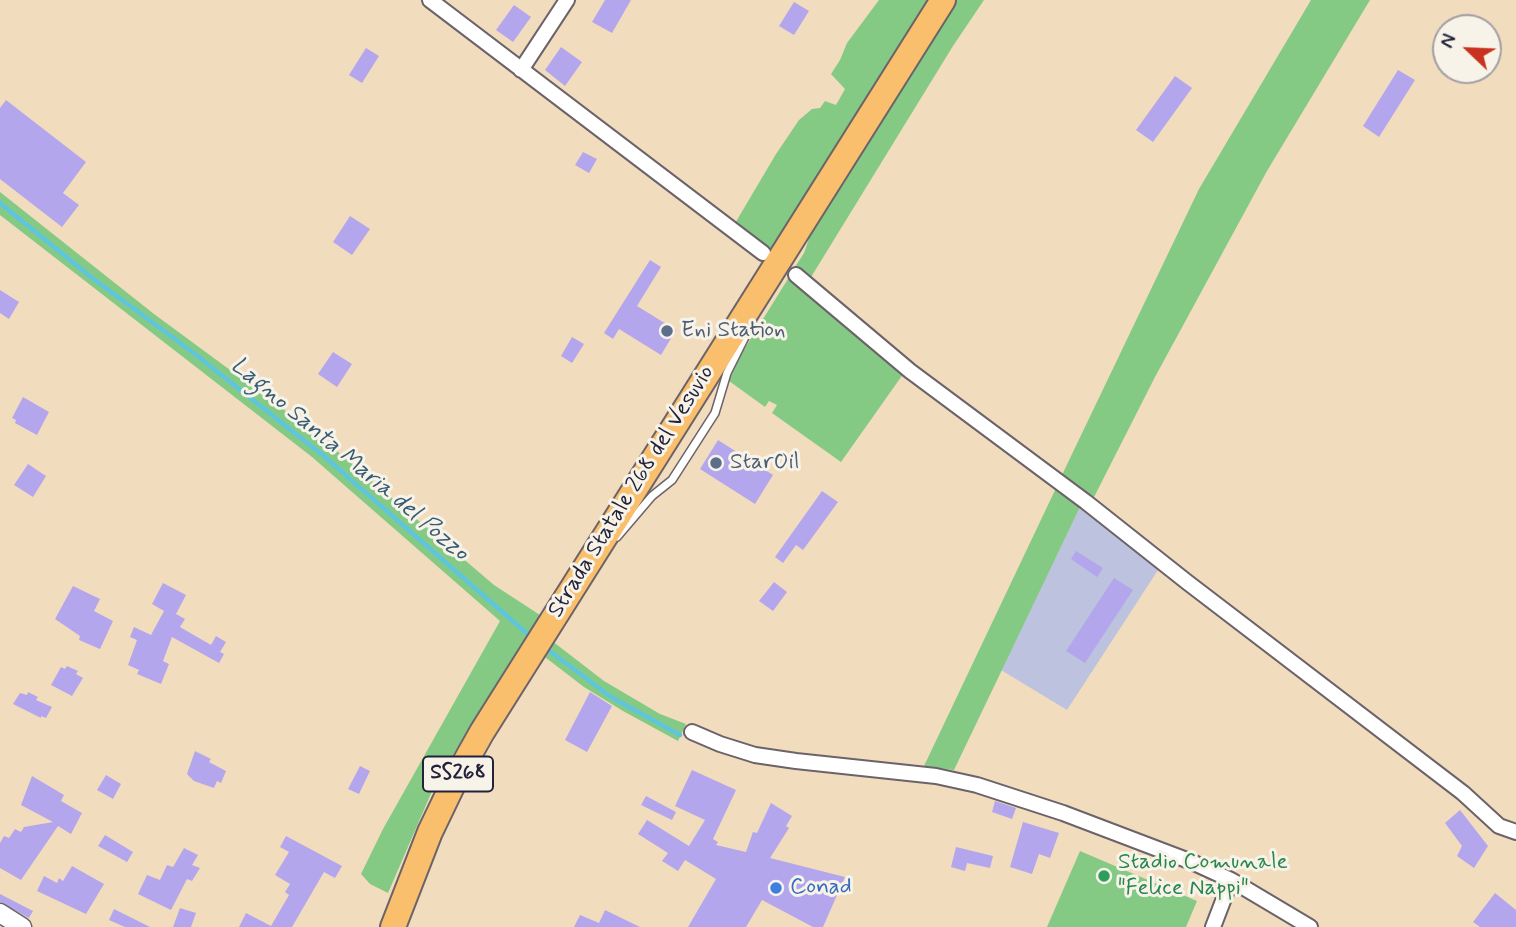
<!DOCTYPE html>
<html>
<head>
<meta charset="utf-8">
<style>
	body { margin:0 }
	#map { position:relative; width:1516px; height:927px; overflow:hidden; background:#f2dcbe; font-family:Mynerve,sans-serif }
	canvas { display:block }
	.north { position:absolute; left:1432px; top:14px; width:70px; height:70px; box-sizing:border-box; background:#f7f3e8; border:2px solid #a29fa3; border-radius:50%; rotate:293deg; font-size:19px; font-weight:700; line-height:28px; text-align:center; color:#22223b }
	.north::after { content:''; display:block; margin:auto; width:24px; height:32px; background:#c8321e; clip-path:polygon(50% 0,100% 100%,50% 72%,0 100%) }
</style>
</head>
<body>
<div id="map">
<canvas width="1516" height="927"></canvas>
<div class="north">N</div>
</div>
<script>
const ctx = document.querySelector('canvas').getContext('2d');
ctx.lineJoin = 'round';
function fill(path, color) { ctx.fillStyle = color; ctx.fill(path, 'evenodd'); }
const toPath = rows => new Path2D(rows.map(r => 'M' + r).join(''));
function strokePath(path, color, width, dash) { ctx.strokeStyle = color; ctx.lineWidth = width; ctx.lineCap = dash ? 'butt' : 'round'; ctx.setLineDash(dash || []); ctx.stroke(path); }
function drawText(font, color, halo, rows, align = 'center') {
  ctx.font = font + ' Mynerve,sans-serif'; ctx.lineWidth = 6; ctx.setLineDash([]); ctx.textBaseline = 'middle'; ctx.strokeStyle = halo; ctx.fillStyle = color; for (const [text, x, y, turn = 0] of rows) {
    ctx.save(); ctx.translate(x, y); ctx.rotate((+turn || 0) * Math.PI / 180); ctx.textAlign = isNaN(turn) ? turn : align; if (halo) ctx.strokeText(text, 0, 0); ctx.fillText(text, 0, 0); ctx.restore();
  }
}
fill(toPath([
	[1081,505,1160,567,1067,710,1001,670]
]), '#bdc3de');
fill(toPath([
	[879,0,929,0,769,252,734,225,776,154,799,120,812,109,820,108,825,101,836,105,845,89,831,74,840,60,847,43],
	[956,0,984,0,953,46,808,282,793,270,804,253,816,219],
	[1311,0,1370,0,1267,171,1155,377,1092,501,1061,477,1199,189],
	[0,192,154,314,317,434,494,585,540,615,534,627,604,681,660,714,686,724,678,741,623,711,584,687,524,641,436,782,388,893,370,884,361,874,383,829,500,621,312,457,0,215],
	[791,274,906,370,841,462,772,413,777,405,769,401,765,407,729,381,740,356],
	[1057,486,1081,505,954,770,924,766],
	[1080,851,1197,901,1186,927,1047,927]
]), '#85ca84');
strokePath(toPath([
	[0,203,91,277,191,351,325,457,531,637],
	[543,646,611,697,680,735]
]), '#5fc5dc', 4.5);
fill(toPath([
	[605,0,631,0,612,33,592,22],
	[794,2,809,11,794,35,779,26],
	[514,5,531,17,513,42,496,30],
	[561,47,582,62,565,86,545,70],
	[366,48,379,56,362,83,349,75],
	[1398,70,1415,80,1379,137,1363,126],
	[1175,76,1192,88,1153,142,1136,130],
	[6,100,86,162,63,193,79,205,62,227,0,179,0,108],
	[583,152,597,159,589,173,575,165],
	[350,216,370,229,352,255,333,242],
	[650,260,661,267,637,306,676,330,661,355,619,329,613,339,604,333],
	[0,290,19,302,9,319,0,313],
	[572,337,584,344,572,363,561,356],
	[333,352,352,364,337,387,318,374],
	[23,397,49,412,37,435,15,423,16,420,12,418],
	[718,440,773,475,755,504,700,469],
	[28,464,46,476,33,497,14,485],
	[822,491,838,502,803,550,796,545,783,563,775,557],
	[1076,551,1103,568,1097,577,1071,559],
	[1114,578,1133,590,1085,663,1066,651],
	[774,582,787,592,773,611,759,601],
	[163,583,186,595,176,614,185,619,180,627,211,645,216,636,226,642,220,652,224,654,219,663,172,637,163,661,169,664,161,684,137,674,139,670,128,665,137,640,130,637,134,627,151,635,164,611,152,604],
	[73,586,100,599,94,611,113,621,100,649,79,640,80,636,55,619],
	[67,666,78,671,76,674,83,678,72,696,51,685,61,667,65,669],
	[28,692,38,697,36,700,52,707,46,718,41,716,41,718,13,704,20,693,27,695],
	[590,692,612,706,587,752,565,740],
	[195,751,211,759,209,762,226,771,221,783,217,781,214,788,194,781,187,774],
	[360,766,370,771,359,794,348,789],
	[692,770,736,790,713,839,718,842,716,845,746,852,753,832,757,833,771,803,792,816,786,826,789,828,770,858,845,877,823,927,813,927,762,900,746,927,688,927,716,879,685,860,678,871,662,861,668,853,638,834,647,820,689,846,705,820,675,806],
	[106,775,121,784,113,799,97,790],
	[32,776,64,795,61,801,82,813,71,834,58,826,21,880,0,868,0,843,4,836,9,838,15,829,21,832,24,827,53,822,21,805],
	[646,796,676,812,672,820,641,805],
	[995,801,1016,808,1012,819,992,812],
	[1460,810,1488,846,1474,868,1457,856,1462,846,1445,823],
	[1023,822,1059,833,1050,858,1039,854,1032,874,1010,867],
	[105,835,133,852,127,862,98,846],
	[286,836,342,866,335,878,324,872,292,927,239,927,246,913,271,926,289,895,285,892,290,884,275,875,289,852,280,847],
	[956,847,993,856,990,868,967,863,965,871,951,867],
	[184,848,198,855,192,865,200,868,192,881,187,879,171,910,138,894,147,875,160,880,167,865,173,867],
	[72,866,104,884,86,914,37,891,44,876,57,883,59,878,63,881],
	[1495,893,1516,910,1516,927,1480,927,1473,922],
	[0,894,33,911,29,918,0,902],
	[180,908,196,913,191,927,173,927],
	[114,909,150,927,125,927,109,920],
	[605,910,640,927,574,927,580,915,599,923]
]), '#b4a6ec');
const service = toPath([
	[617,537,652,496,672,480,715,413,727,373,746,335]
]);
const minor = toPath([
	[430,0,763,253],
	[521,70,567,0],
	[796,275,910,371,1086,502,1187,582,1463,793,1499,826,1516,832],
	[692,732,720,744,755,755,796,761,936,776,977,785,1063,813,1192,862,1231,880,1310,927],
	[1213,927,1231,880]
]);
const tertiary = toPath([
	[0,913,22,927]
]);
const trunk = toPath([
	[393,927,430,832,455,780,482,732,943,0]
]);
strokePath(service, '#6b6369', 10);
strokePath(minor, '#6b6369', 18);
strokePath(tertiary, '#6b6369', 21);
strokePath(trunk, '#6b6369', 28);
strokePath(service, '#fff', 7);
strokePath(minor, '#fff', 14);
strokePath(tertiary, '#fff', 18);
strokePath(trunk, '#f9bf6d', 24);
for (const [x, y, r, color] of [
	[667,331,7,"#5c6f8a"],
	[716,463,7,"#5c6f8a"],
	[1104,876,7,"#2e9e5b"],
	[776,888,7,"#3f7fe0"]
]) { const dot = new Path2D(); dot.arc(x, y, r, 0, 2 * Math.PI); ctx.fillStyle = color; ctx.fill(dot); strokePath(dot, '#f7f3e8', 2.5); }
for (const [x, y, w] of [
	[458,774,70]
]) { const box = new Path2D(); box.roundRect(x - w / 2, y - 17.5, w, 35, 5); ctx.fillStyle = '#f7f3e8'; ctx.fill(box); strokePath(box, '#22223b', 2); }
drawText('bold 21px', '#22223b', null, [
	["SS268",458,774]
]);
drawText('23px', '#4e5e75', '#f7f3e8', [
	["Eni Station",681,331],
	["StarOil",730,463]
], 'left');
drawText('23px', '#22223b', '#f7f3e8', [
	["Strada Statale 268 del Vesuvio",632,492,-58]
]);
drawText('23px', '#27864d', '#f7f3e8', [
	["Stadio Comunale",1118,863],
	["\"Felice Nappi\"",1118,889]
], 'left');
drawText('23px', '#366cbe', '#f7f3e8', [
	["Conad",790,888]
], 'left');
drawText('italic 24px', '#375b73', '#f7f3e8', [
	["Lagno Santa Maria del Pozzo",349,460,40]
]);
</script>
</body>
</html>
